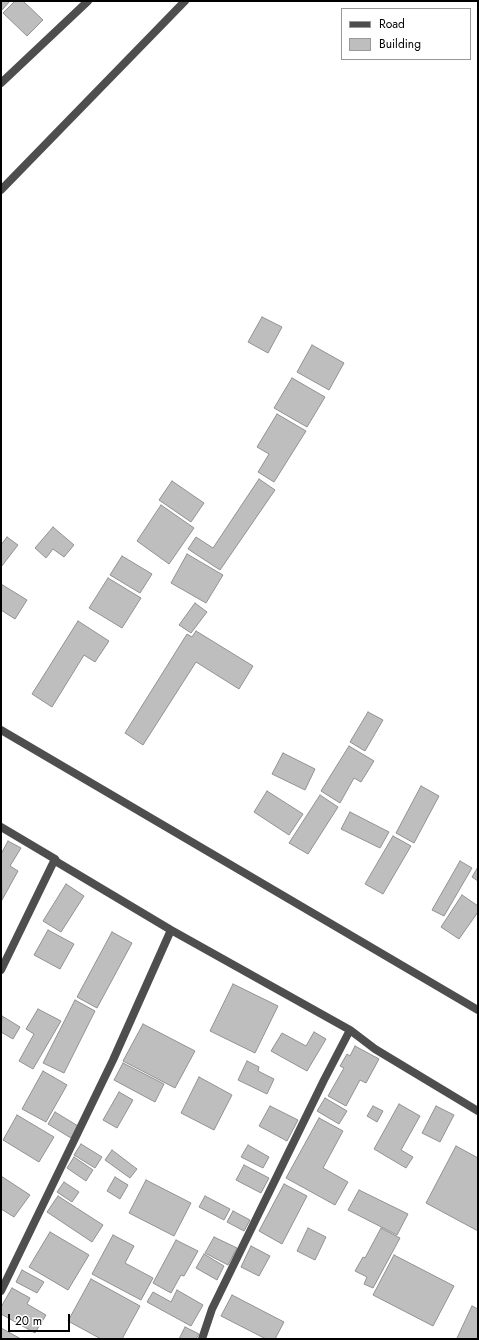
<!DOCTYPE html>
<html>
<head>
<meta charset="utf-8">
<style>
	body { margin:0 }
	#map { position:relative; width:479px; height:1340px; overflow:hidden; background:#fff; font-family:Jost,sans-serif }
	canvas { display:block }
	.frame { position:absolute; inset:0; border:2px solid #000; pointer-events:none }
	.legend { position:absolute; left:341px; top:8px; width:130px; height:52px; box-sizing:border-box; background:#fff; border:1px solid #999; margin:0; padding:5px 7px; list-style:none; font-size:12px; color:#000 }
	.legend li { display:flex; align-items:center; gap:8px; height:20px }
	.legend b { width:20px; border:1px solid #999 }
	.scale { position:absolute; left:8px; top:1314px; width:62px; height:18px; box-sizing:border-box; border:2px solid #000; border-top:0; padding-left:5px; font-size:12px; line-height:14px; white-space:nowrap; color:#000; -webkit-text-stroke:3px #fff; paint-order:stroke }
</style>
</head>
<body>
<div id="map">
<canvas width="479" height="1340"></canvas>
<div class="frame"></div>
<ul class="legend">
<li><b style="height:5px;background:#4e4e4e"></b>Road</li>
<li><b style="height:11px;background:#bebebe"></b>Building</li>
</ul>
<div class="scale">20 m</div>
</div>
<script>
const ctx = document.querySelector('canvas').getContext('2d');
ctx.lineJoin = 'round';
function fill(path, color) { ctx.fillStyle = color; ctx.fill(path, 'evenodd'); }
const toPath = rows => new Path2D(rows.map(r => 'M' + r).join(''));
function strokePath(path, color, width, dash) { ctx.strokeStyle = color; ctx.lineWidth = width; ctx.lineCap = dash ? 'butt' : 'round'; ctx.setLineDash(dash || []); ctx.stroke(path); }
const building = toPath([
	[1,1,10,1,1,11,1,1],
	[15,1,23,1,43,20,27,36,3,13,15,1],
	[262,317,282,327,268,353,248,342,262,317],
	[312,345,344,363,329,390,297,372,312,345],
	[292,378,325,397,307,427,274,408,292,378],
	[277,414,306,431,274,482,258,472,269,454,257,447,277,414],
	[259,479,275,490,220,570,188,549,196,537,213,548,259,479],
	[172,481,204,503,191,522,159,500,172,481],
	[161,505,194,528,169,564,137,541,161,505],
	[53,527,74,545,64,557,53,549,46,558,35,548,53,527],
	[7,537,18,545,1,567,1,545,7,537],
	[187,554,223,575,206,603,171,583,187,554],
	[122,556,152,574,140,593,110,575,122,556],
	[108,578,141,598,122,628,89,608,108,578],
	[1,584,27,600,15,619,1,610,1,584],
	[195,603,207,612,191,633,179,625,195,603],
	[78,621,109,641,95,662,84,655,52,707,32,694,78,621],
	[196,631,253,666,239,689,196,662,143,745,125,733,187,634,192,637,196,631],
	[368,712,383,720,365,751,350,742,368,712],
	[349,746,374,761,361,782,354,778,340,803,321,791,349,746],
	[283,753,315,769,305,790,272,774,283,753],
	[421,786,439,796,414,843,396,833,421,786],
	[267,791,303,814,289,835,254,812,267,791],
	[320,795,338,807,308,854,289,843,320,795],
	[350,812,389,832,380,848,341,829,350,812],
	[393,836,411,846,383,894,365,884,393,836],
	[8,841,21,848,10,866,18,871,2,900,1,854,8,841],
	[460,861,472,868,444,916,432,910,460,861],
	[478,867,478,881,472,877,478,867],
	[66,884,84,896,61,932,43,921,66,884],
	[462,895,478,906,478,912,459,939,441,927,462,895],
	[48,930,74,944,60,969,34,955,48,930],
	[112,932,132,943,97,1008,77,997,112,932],
	[233,984,278,1006,255,1053,210,1031,233,984],
	[75,1000,95,1011,64,1073,43,1063,75,1000],
	[38,1009,61,1021,33,1069,19,1061,34,1034,26,1029,38,1009],
	[2,1016,20,1027,13,1039,1,1032,2,1016],
	[143,1024,195,1051,175,1088,123,1061,143,1024],
	[314,1032,326,1039,307,1071,271,1051,282,1033,306,1046,314,1032],
	[355,1046,379,1059,366,1083,360,1080,346,1106,328,1096,344,1068,340,1066,347,1054,350,1056,355,1046],
	[247,1061,259,1067,258,1071,274,1079,267,1094,238,1080,247,1061],
	[123,1063,164,1084,155,1102,114,1080,123,1063],
	[43,1071,67,1085,46,1122,22,1109,43,1071],
	[199,1077,232,1095,214,1130,181,1113,199,1077],
	[119,1092,133,1100,117,1128,103,1120,119,1092],
	[325,1098,347,1111,339,1124,317,1111,325,1098],
	[399,1104,420,1116,401,1150,413,1157,406,1168,374,1149,399,1104],
	[270,1106,298,1120,287,1141,259,1126,270,1106],
	[373,1106,383,1111,377,1122,367,1116,373,1106],
	[436,1106,454,1115,440,1142,422,1133,436,1106],
	[55,1112,78,1126,71,1138,48,1124,55,1112],
	[17,1115,54,1137,39,1162,3,1140,17,1115],
	[319,1118,343,1131,323,1168,348,1182,335,1205,286,1178,319,1118],
	[81,1144,102,1157,95,1168,74,1155,81,1144],
	[248,1145,269,1157,263,1168,241,1157,248,1145],
	[456,1146,478,1158,478,1231,426,1203,456,1146],
	[112,1150,137,1169,130,1178,105,1160,112,1150],
	[74,1157,93,1170,86,1181,67,1168,74,1157],
	[244,1165,269,1178,261,1193,236,1180,244,1165],
	[1,1176,30,1195,14,1217,1,1209,1,1176],
	[115,1177,128,1185,120,1199,107,1191,115,1177],
	[146,1180,191,1203,174,1236,129,1213,146,1180],
	[64,1182,79,1192,72,1202,57,1192,64,1182],
	[284,1184,307,1196,282,1244,259,1231,284,1184],
	[359,1190,408,1214,397,1235,348,1210,359,1190],
	[58,1196,103,1225,92,1242,47,1212,58,1196],
	[205,1196,230,1209,224,1220,199,1207,205,1196],
	[233,1211,250,1220,244,1231,227,1222,233,1211],
	[308,1228,326,1237,315,1260,297,1251,308,1228],
	[381,1228,400,1238,373,1288,364,1284,367,1277,355,1271,363,1257,365,1258,381,1228],
	[50,1232,89,1255,68,1290,29,1267,50,1232],
	[113,1235,134,1246,125,1263,153,1278,141,1300,92,1274,113,1235],
	[214,1237,237,1248,228,1265,205,1253,214,1237],
	[176,1240,198,1251,184,1276,181,1275,171,1293,153,1283,176,1240],
	[251,1246,270,1256,259,1276,241,1267,251,1246],
	[204,1254,224,1266,217,1280,196,1268,204,1254],
	[394,1255,454,1286,433,1326,373,1295,394,1255],
	[22,1270,44,1282,37,1293,16,1282,22,1270],
	[91,1279,140,1306,122,1339,101,1339,68,1321,91,1279],
	[12,1288,30,1298,27,1304,46,1315,35,1333,1,1314,1,1307,12,1288],
	[177,1290,203,1305,191,1326,147,1302,153,1292,171,1302,177,1290],
	[232,1295,284,1322,275,1339,266,1339,221,1316,232,1295],
	[472,1306,478,1309,478,1339,458,1339,457,1338,472,1306],
	[185,1327,199,1334,196,1339,179,1339,185,1327],
	[1,1328,21,1339,1,1339,1,1328]
]);
fill(building, '#bebebe');
strokePath(building, '#929292', 1);
strokePath(toPath([
	[1,83,88,1],
	[1,190,185,1],
	[1,730,478,1010],
	[1,827,55,859,57,862,171,930,350,1030,375,1049,478,1111],
	[1,970,55,859],
	[1,1291,113,1060,171,930],
	[202,1339,212,1309,324,1080,350,1030]
]), '#4e4e4e', 8);
</script>
</body>
</html>
